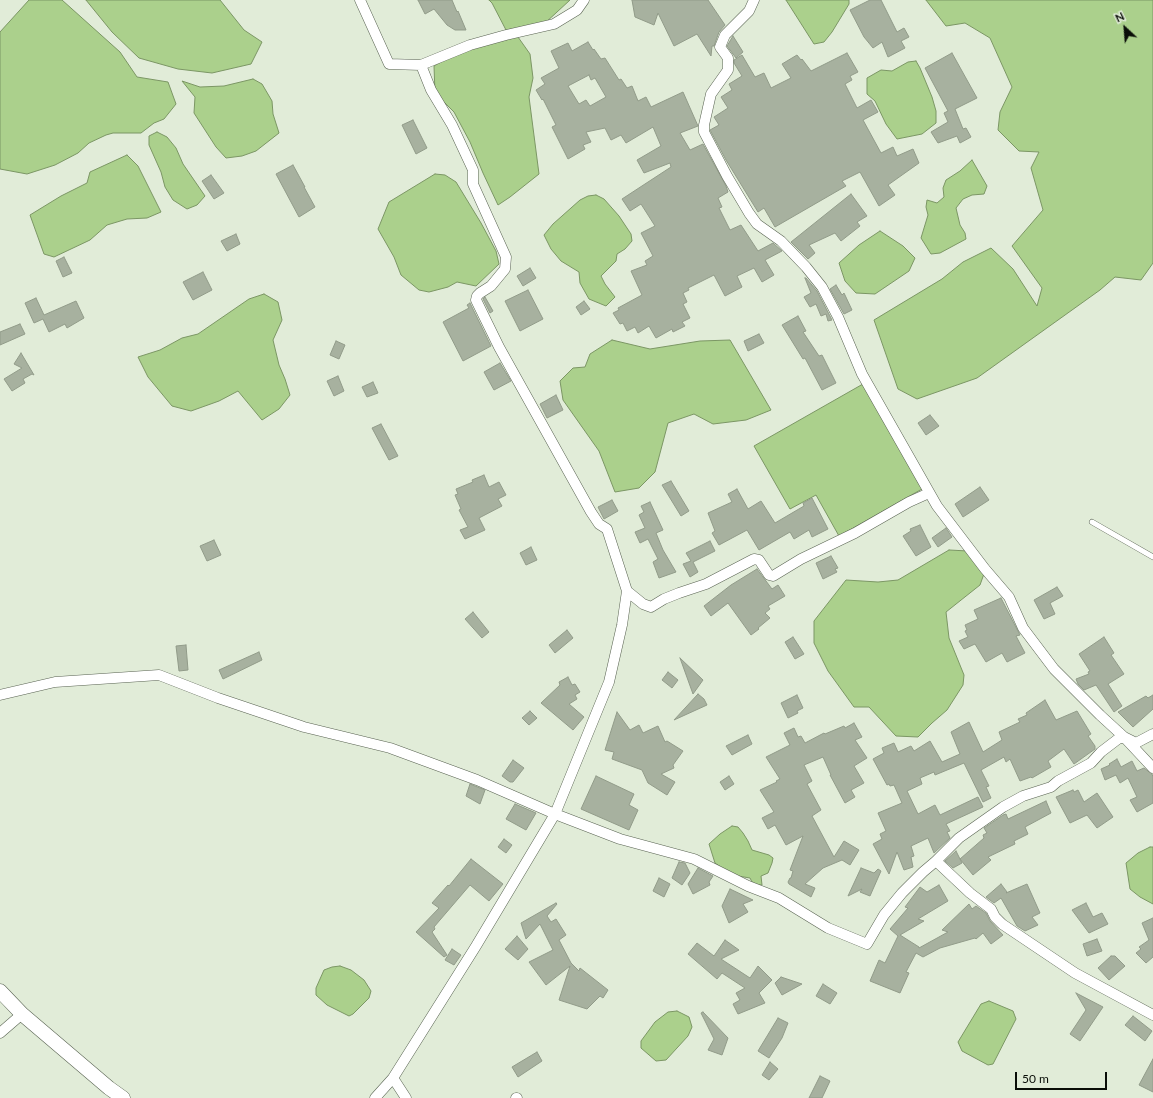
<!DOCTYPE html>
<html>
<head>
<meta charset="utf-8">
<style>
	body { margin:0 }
	#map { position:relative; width:1153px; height:1098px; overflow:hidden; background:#e1ecd8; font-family:Lato,sans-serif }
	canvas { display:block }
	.north { position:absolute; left:1105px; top:8px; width:40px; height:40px; -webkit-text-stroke:3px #e1ecd8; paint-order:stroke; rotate:334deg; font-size:11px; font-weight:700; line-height:16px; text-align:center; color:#0a0e08 }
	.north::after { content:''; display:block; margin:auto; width:14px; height:18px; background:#0a0e08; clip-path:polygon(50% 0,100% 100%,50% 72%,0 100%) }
	.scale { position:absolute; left:1015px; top:1072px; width:92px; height:18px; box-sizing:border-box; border:2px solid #0a0e08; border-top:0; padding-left:5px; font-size:12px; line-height:14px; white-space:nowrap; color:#0a0e08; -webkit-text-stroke:3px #e1ecd8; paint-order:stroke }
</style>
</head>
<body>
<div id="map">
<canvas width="1153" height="1098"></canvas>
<div class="north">N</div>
<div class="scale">50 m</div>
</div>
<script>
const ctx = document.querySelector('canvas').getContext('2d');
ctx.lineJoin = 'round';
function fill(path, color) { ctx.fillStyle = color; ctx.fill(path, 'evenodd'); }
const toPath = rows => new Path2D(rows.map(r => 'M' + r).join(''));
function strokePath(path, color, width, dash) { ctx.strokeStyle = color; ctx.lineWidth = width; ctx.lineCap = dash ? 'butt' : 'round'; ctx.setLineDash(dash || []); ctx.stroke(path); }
const water = toPath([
	[29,0,62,0,120,52,137,77,168,82,176,104,164,119,154,123,141,133,113,133,106,135,89,143,78,153,55,165,27,174,0,169,0,32,29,0],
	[86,0,220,0,244,30,262,42,251,64,212,73,178,69,139,58,112,32,86,0],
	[489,0,570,0,544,24,506,30,492,3,489,0],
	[786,0,849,0,849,4,832,32,824,42,814,44,786,0],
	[926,0,1153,0,1153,263,1141,280,1115,277,1100,290,977,378,917,399,898,389,874,320,942,279,963,262,991,248,1013,269,1037,306,1042,288,1012,246,1043,210,1031,168,1039,152,1019,151,998,130,1000,112,1012,87,990,38,965,23,946,26,926,0],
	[518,37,530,54,533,78,529,97,539,174,510,197,498,205,483,173,470,142,454,112,435,93,434,66,453,55,507,38,518,37],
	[916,61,920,68,932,97,936,111,936,123,922,134,897,139,886,124,875,101,867,94,867,78,881,70,892,71,908,62,916,61],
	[253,79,262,84,272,101,273,114,279,133,256,151,242,156,226,158,216,147,194,113,195,97,182,81,200,87,224,86,253,79],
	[157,132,167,137,176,148,183,164,205,196,197,205,187,209,173,200,165,187,161,172,149,145,149,136,157,132],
	[127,155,138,166,161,212,147,218,127,219,107,225,90,240,54,257,44,254,30,215,61,196,87,183,90,172,127,155],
	[972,160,987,186,984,194,972,195,963,199,956,208,960,225,965,233,966,239,940,253,931,254,921,238,928,215,926,207,927,200,937,203,944,197,943,188,946,180,960,171,972,160],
	[435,174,445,175,456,182,481,223,496,251,499,264,476,286,457,282,448,287,429,292,419,290,401,275,394,257,378,229,389,202,435,174],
	[596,195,604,199,619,216,631,234,632,241,625,249,617,254,616,261,601,276,605,284,615,297,606,306,589,299,580,283,579,272,561,261,551,249,544,235,553,224,580,200,588,196,596,195],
	[880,231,903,246,915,258,909,271,875,294,856,293,845,281,839,263,859,245,880,231],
	[264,294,278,302,282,320,273,340,279,365,285,379,290,395,279,409,262,420,238,391,219,401,191,411,172,406,148,377,138,357,160,350,182,338,198,334,249,299,264,294],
	[612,340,650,349,700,341,730,340,771,410,746,420,713,424,694,414,668,423,655,472,639,488,615,492,599,451,563,400,560,381,573,368,585,367,590,354,612,340],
	[863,384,922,489,839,536,816,495,790,509,754,446,863,384],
	[949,550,968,551,985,571,980,585,946,612,949,638,964,675,963,685,947,710,932,723,918,737,896,736,869,707,854,707,828,671,814,643,814,621,846,580,878,582,898,580,949,550],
	[732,826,738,827,743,833,748,841,752,850,769,855,773,858,772,863,768,873,761,876,762,885,757,885,752,882,750,878,738,876,728,872,715,863,709,844,720,834,732,826],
	[1150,847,1153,847,1153,904,1140,897,1130,889,1126,863,1138,853,1150,847],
	[340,966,351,970,364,980,371,991,369,998,353,1014,349,1016,327,1005,316,995,316,988,324,970,332,967,340,966],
	[989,1001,1013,1011,1016,1019,993,1064,988,1065,962,1051,958,1042,981,1004,989,1001],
	[677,1011,689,1017,692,1027,688,1036,666,1060,656,1061,641,1048,641,1041,655,1022,668,1012,677,1011]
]);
fill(water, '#abd08c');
strokePath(water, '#7b9664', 1);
const building = toPath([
	[418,0,452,0,457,12,458,11,466,30,455,30,447,25,434,9,425,14,418,0],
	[632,0,708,0,725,25,719,32,714,46,712,46,711,56,697,34,674,46,658,13,654,25,635,17,632,0],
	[870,0,881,0,897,32,904,28,909,37,901,41,905,48,888,57,882,42,873,48,864,37,850,10,870,0],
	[733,36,743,52,736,58,727,46,733,36],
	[588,42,593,50,594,49,601,59,605,58,619,80,621,79,627,88,632,86,638,101,646,97,651,107,683,92,698,126,680,133,690,150,703,144,726,186,728,192,718,198,722,207,719,208,730,230,741,225,758,251,773,243,782,251,765,260,774,275,762,282,754,268,737,276,742,287,725,296,714,275,688,288,689,290,683,293,687,302,683,304,690,318,682,322,685,326,673,332,672,329,656,338,649,326,638,333,635,327,627,331,623,323,620,324,613,313,619,310,618,308,642,295,631,271,647,265,645,261,653,256,641,233,655,226,641,204,630,211,622,199,671,167,670,163,644,173,637,160,661,146,653,127,626,143,621,135,611,140,605,128,586,132,591,142,583,145,585,149,568,159,552,127,556,125,543,99,542,100,536,90,545,84,541,78,559,68,551,51,568,43,572,51,588,42],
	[589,75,591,80,595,78,606,97,590,106,586,100,579,104,568,86,589,75],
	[847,53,858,72,850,76,852,80,845,84,857,108,871,100,878,112,863,120,881,153,893,147,897,156,913,149,919,163,888,185,895,195,879,206,860,172,842,181,846,186,775,227,764,208,758,212,726,160,710,130,719,125,714,117,728,108,721,97,732,90,729,84,742,76,734,63,734,60,742,55,755,77,764,73,771,88,791,78,782,64,797,55,801,60,802,59,811,71,847,53],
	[952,53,977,98,955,109,963,129,966,128,971,137,960,143,957,136,938,143,931,132,948,122,944,113,948,111,925,68,952,53],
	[413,120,427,148,416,154,402,125,413,120],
	[293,165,305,187,304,187,315,207,299,217,276,174,293,165],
	[211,175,224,193,214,199,202,181,211,175],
	[851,194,867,216,857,222,860,226,841,241,835,233,809,245,815,253,808,259,791,242,851,194],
	[236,234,240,244,227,251,221,241,236,234],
	[64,257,72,273,63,277,56,261,64,257],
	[530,268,536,278,523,286,517,276,530,268],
	[203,272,212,290,193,300,183,282,203,272],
	[805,278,806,278,817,291,832,320,828,321,826,314,821,316,816,304,810,307,804,297,811,293,805,278],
	[836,285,842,295,844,293,852,310,844,314,830,289,836,285],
	[528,290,543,319,520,331,505,301,528,290],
	[485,297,493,311,490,313,483,299,485,297],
	[36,298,44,315,76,301,84,318,67,328,65,324,49,332,43,319,34,323,25,303,36,298],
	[584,301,590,309,581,315,576,307,584,301],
	[470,303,491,346,463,361,443,322,469,308,467,305,470,303],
	[798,316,806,331,803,332,819,356,822,355,836,383,822,390,805,358,803,359,782,325,798,316],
	[20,324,25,334,0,345,0,332,20,324],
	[759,334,764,343,748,351,744,341,759,334],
	[336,341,345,345,339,359,330,355,336,341],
	[21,353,34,375,32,374,23,379,25,383,12,391,4,379,22,368,14,364,21,353],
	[500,363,511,381,494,390,484,372,500,363],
	[338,376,344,391,334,396,327,381,338,376],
	[373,382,378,393,367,397,362,387,373,382],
	[556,395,563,410,547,418,540,404,556,395],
	[930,415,939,426,926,435,918,423,930,415],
	[381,424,398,456,389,460,372,428,381,424],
	[484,475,489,487,499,482,506,495,498,499,502,506,479,518,485,530,465,539,460,530,468,527,459,510,461,509,455,495,458,494,456,489,473,482,472,480,484,475],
	[671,481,689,511,681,516,662,485,671,481],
	[980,487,989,500,963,517,955,504,980,487],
	[737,489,748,509,761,501,775,523,804,506,803,503,812,498,828,529,812,537,809,530,794,539,790,532,759,550,747,530,719,545,712,533,715,531,708,513,732,502,728,494,737,489],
	[612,500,618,511,604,519,598,507,612,500],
	[650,502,663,530,656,533,663,550,676,572,659,578,653,562,658,559,648,539,640,543,635,532,645,528,639,515,644,512,641,506,650,502],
	[920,525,931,547,916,556,903,536,911,531,910,529,920,525],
	[946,528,952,537,938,547,932,538,946,528],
	[214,540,221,555,207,561,200,546,214,540],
	[710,541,715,551,693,562,698,572,690,577,683,564,691,561,686,553,710,541],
	[531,547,537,560,526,565,520,553,531,547],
	[831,556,838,568,835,569,837,572,823,579,816,563,831,556],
	[757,569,772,589,778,585,785,596,768,606,770,609,765,613,770,618,758,628,759,629,751,635,728,603,711,616,704,606,731,585,757,569],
	[1057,587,1063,596,1050,603,1055,614,1044,619,1034,600,1057,587],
	[1001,598,1020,635,1016,636,1025,653,1007,662,1002,653,986,662,975,644,964,649,959,641,968,637,965,631,967,630,965,625,978,619,974,610,1001,598],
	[473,612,489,632,482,638,465,619,473,612],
	[567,630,573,638,555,653,549,645,567,630],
	[793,637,804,654,795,659,785,642,793,637],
	[1104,637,1114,653,1111,655,1124,674,1108,684,1122,706,1114,712,1096,685,1084,690,1078,684,1076,679,1089,674,1088,672,1090,671,1079,654,1104,637],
	[186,645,188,670,179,671,176,646,186,645],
	[259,652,262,660,223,679,219,670,259,652],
	[680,658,703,680,693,694,680,658],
	[668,672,678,680,672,688,662,680,668,672],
	[568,677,572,685,575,684,580,692,575,695,577,699,569,704,584,717,573,730,541,703,560,685,559,682,568,677],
	[698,694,704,699,707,705,674,720,698,694],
	[797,695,803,708,797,711,798,713,788,718,781,703,797,695],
	[1153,695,1153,709,1133,727,1118,712,1146,696,1148,698,1153,695],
	[1045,700,1056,720,1077,711,1091,734,1088,736,1095,746,1095,749,1074,764,1064,749,1048,761,1051,767,1032,778,1031,777,1020,781,1010,759,1006,762,1004,757,981,770,989,786,986,787,991,798,983,802,964,763,935,775,934,772,920,778,922,784,907,791,918,814,935,805,940,815,978,797,983,807,946,824,950,831,947,832,950,838,934,853,928,838,911,846,914,856,911,857,913,867,904,870,897,852,889,874,873,844,882,839,880,834,886,831,878,813,902,803,894,785,890,786,889,784,887,785,873,759,884,753,882,748,894,743,898,752,911,746,914,751,930,741,942,762,960,754,951,732,969,722,983,752,1002,740,999,732,1020,722,1018,719,1027,715,1026,713,1045,700],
	[530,711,537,718,529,725,522,718,530,711],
	[617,712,630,730,639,725,643,733,658,726,665,742,667,741,683,751,673,765,674,768,661,774,675,782,667,795,648,783,642,770,612,759,614,752,605,750,617,712],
	[854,723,862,737,855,740,867,758,854,766,864,783,851,790,855,797,845,803,830,775,831,775,823,757,804,765,812,781,807,784,821,810,812,816,834,857,844,841,859,850,850,865,842,860,823,868,805,884,815,888,811,897,789,884,788,882,790,878,791,878,793,871,790,870,803,836,786,845,775,825,768,829,762,818,774,812,760,790,777,782,776,781,780,779,766,757,790,745,784,733,794,728,798,737,801,736,805,743,824,733,825,734,844,726,845,728,854,723],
	[748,735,752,744,732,755,726,746,748,735],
	[1117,759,1121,767,1132,761,1137,771,1144,768,1152,774,1153,777,1153,803,1137,812,1130,800,1137,797,1128,778,1120,783,1116,775,1105,780,1101,769,1110,765,1109,764,1117,759],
	[513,760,524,768,513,782,510,782,502,776,513,760],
	[596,776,634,794,629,805,638,810,629,830,581,809,596,776],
	[729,776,734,784,725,790,720,782,729,776],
	[470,784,485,790,480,804,466,796,470,784],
	[1073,790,1074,792,1078,790,1084,802,1097,793,1113,817,1097,828,1087,815,1070,823,1056,797,1073,790],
	[1046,801,1051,813,1025,827,1028,834,1014,841,1015,844,988,857,991,860,973,875,960,859,984,838,983,835,987,833,984,828,1003,815,1006,814,1008,819,1046,801],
	[515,804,536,813,526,830,506,819,515,804],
	[504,839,512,845,506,853,498,847,504,839],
	[956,851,962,863,953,868,945,861,956,851],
	[471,859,503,884,489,901,470,885,434,927,435,929,432,932,447,955,444,957,416,932,439,908,432,903,448,885,449,886,471,859],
	[679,862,685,863,690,873,682,885,672,878,679,862],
	[698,868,713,876,709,882,710,885,693,894,688,884,698,868],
	[861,868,874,873,878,869,881,871,870,896,860,892,862,889,848,896,861,868],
	[659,878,670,884,664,897,653,891,659,878],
	[1001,884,1007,892,1006,893,1027,884,1040,913,1032,917,1038,925,1025,931,1017,926,1001,898,994,903,986,897,1001,884],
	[939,885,948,901,918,919,924,921,900,935,919,947,919,948,948,932,942,930,969,904,972,909,976,906,986,913,990,921,1003,935,991,944,983,933,976,939,975,938,940,948,923,957,916,953,906,972,909,973,900,993,870,981,879,960,885,963,898,936,890,929,908,908,905,907,920,887,927,892,939,885],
	[730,889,753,900,743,904,748,912,729,923,722,906,730,889],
	[556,903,557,904,547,916,551,922,556,919,566,935,559,940,571,963,579,971,580,968,608,990,603,998,600,996,587,1009,559,1000,570,966,546,985,529,962,553,950,540,924,526,939,521,923,556,903],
	[1086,903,1093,917,1102,913,1108,924,1089,933,1072,910,1086,903],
	[1153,918,1153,957,1146,963,1136,953,1141,949,1139,947,1149,940,1142,923,1153,918],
	[517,936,528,949,518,960,505,949,517,936],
	[1097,939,1102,951,1087,956,1083,944,1097,939],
	[725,940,739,950,721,959,750,978,758,966,772,980,759,993,765,1003,738,1014,733,1004,740,1000,736,993,745,988,722,973,717,979,688,954,697,943,714,956,725,940],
	[452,949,461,955,454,965,445,960,452,949],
	[1111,956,1115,956,1125,966,1109,980,1098,968,1111,956],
	[781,977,802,984,782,995,775,983,781,977],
	[823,984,837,993,830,1004,816,996,823,984],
	[1076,993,1103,1007,1080,1041,1070,1034,1086,1010,1076,993],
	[703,1012,728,1038,722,1055,708,1050,714,1039,701,1013,703,1012],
	[1133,1016,1152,1031,1145,1041,1125,1025,1133,1016],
	[778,1018,788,1023,782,1038,769,1058,758,1051,778,1018],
	[537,1052,542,1061,518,1077,512,1067,537,1052],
	[1153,1059,1153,1092,1139,1085,1153,1059],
	[770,1062,778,1069,769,1080,762,1075,770,1062],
	[820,1076,830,1081,822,1098,809,1098,820,1076]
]);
fill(building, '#a7b19f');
strokePath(building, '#919b89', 1);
const lane = toPath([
	[1092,522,1153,557]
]);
const street = toPath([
	[360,0,389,64,421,65,431,90,452,125,473,170,473,184,506,257,505,269,491,286,480,293,477,296,476,300,499,347,591,512,599,524,607,529,627,591,622,625,609,682,555,814,476,946,393,1078,375,1098],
	[754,0,749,11,725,35,720,47,728,58,728,70,711,94,704,125,704,132,727,176,749,213,757,224,781,241,806,267,822,287,838,317,862,374,937,506,985,569,1009,597,1023,628,1054,669,1100,715,1124,737,1153,768],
	[421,65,470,45,506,35,554,24,577,10,584,0],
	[627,591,643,604,651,607,664,599,679,593,706,584,754,559,759,560,769,575,773,576,801,559,855,533,909,502,929,493],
	[0,695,55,682,159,675,218,698,304,727,390,748,477,780,555,814,620,839,694,859,748,886,779,898,828,928,867,944,884,915,902,893,923,872,936,861,959,838,1003,807,1023,796,1051,787,1058,781,1091,763,1101,752,1118,739,1124,737,1136,743,1153,734],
	[936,861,970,893,991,909,995,917,1002,924,1075,973,1153,1015],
	[0,1033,22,1014],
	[393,1078,406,1098],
	[516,1098,517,1098]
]);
const secondary = toPath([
	[0,991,22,1014,109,1088,123,1098]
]);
strokePath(lane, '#596352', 6);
strokePath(street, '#596352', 11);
strokePath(secondary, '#596352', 15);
strokePath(lane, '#fff', 5);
strokePath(street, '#fff', 10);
strokePath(secondary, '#fff', 14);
</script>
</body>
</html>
